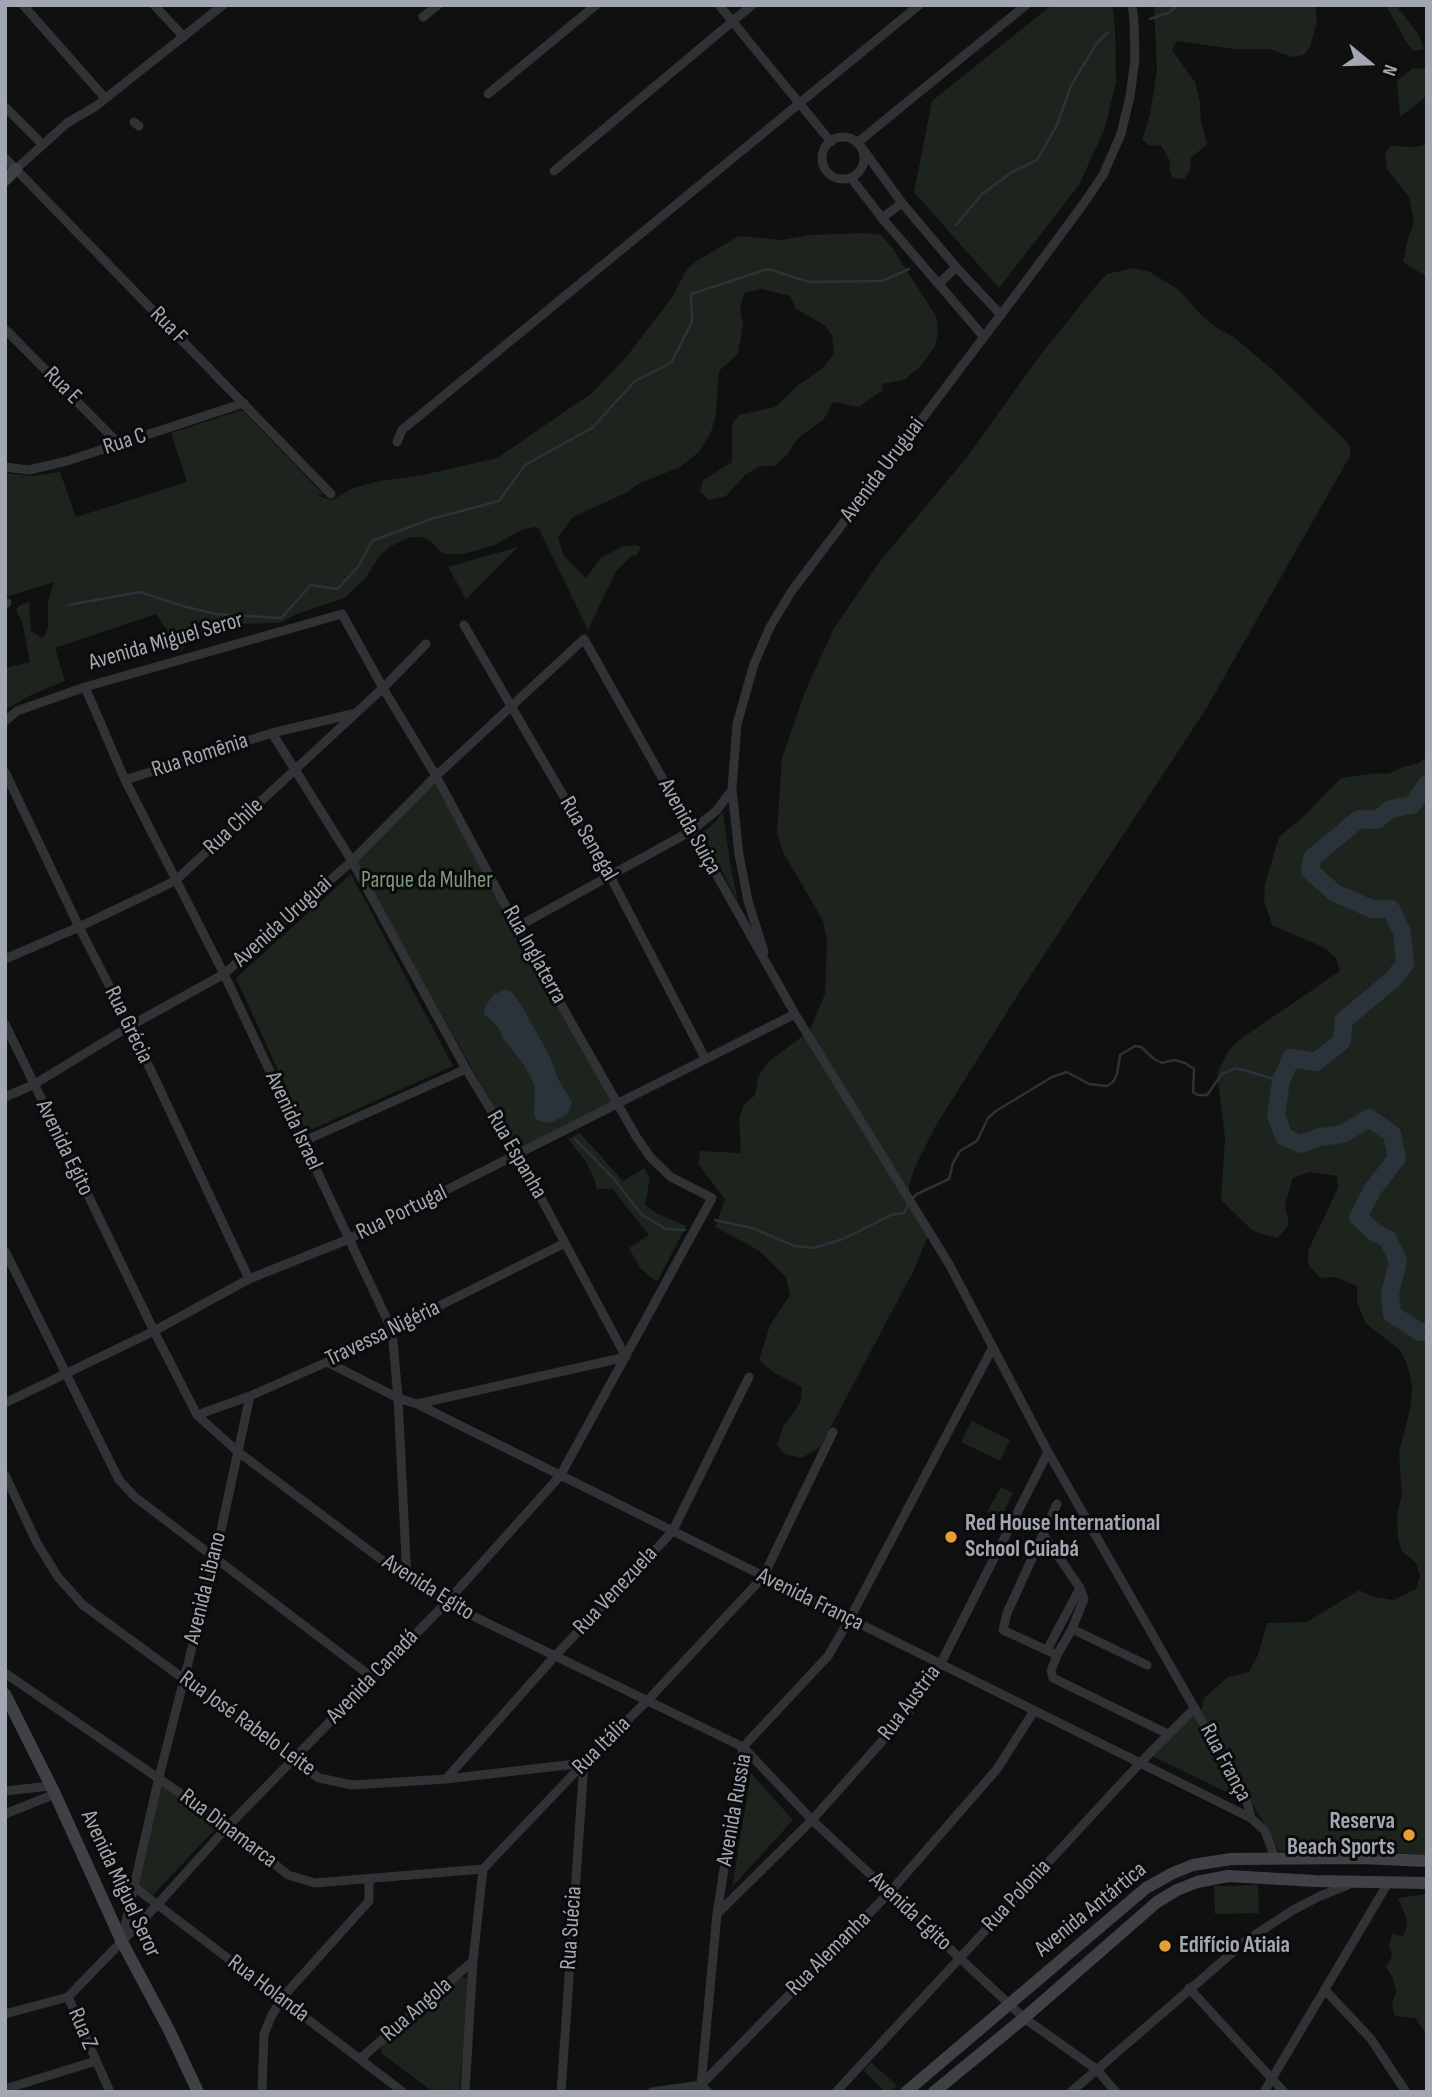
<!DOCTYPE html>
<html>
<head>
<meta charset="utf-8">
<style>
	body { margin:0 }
	#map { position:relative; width:1432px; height:2097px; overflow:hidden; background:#101011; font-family:"Sofia Sans Condensed",sans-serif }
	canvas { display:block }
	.frame { position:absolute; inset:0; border:7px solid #a2a7b1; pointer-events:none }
	.north { position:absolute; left:1334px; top:28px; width:70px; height:70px; -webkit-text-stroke:5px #0b0b0c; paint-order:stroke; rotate:109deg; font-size:19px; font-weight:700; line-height:28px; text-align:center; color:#a2a7b1 }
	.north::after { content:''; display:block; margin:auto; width:24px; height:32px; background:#a2a7b1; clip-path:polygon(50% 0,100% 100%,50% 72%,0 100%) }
</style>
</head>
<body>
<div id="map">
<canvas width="1432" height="2097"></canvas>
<div class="frame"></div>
<div class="north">N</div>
</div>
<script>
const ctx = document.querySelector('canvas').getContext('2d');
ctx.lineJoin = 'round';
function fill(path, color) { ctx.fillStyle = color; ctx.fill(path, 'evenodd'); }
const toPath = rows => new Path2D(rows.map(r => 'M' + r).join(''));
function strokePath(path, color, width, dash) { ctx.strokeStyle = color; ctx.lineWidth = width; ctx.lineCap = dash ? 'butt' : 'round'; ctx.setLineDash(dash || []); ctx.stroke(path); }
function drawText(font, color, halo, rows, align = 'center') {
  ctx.font = font + ' "Sofia Sans Condensed",sans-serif'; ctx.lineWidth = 6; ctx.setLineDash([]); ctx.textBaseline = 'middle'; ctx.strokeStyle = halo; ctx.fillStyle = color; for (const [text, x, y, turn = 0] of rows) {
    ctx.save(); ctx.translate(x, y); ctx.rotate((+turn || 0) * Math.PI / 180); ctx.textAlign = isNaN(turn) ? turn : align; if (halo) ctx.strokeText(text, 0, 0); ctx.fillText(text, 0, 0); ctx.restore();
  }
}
fill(toPath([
	[1052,5,1112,5,1115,27,1116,82,1105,128,1079,185,999,288,914,192,932,101],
	[1154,5,1315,5,1317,21,1310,47,1304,55,1292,57,1270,49,1234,49,1177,41,1172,50,1195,82,1200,102,1201,121,1207,144,1191,158,1190,171,1184,179,1173,178,1169,169,1170,161,1161,145,1150,146,1142,140,1150,115,1157,70],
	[1386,5,1400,5,1398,8,1419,35,1424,49,1414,51,1406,42],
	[1413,68,1427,69,1427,96,1400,117,1397,81],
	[1427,144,1427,282,1424,275,1403,262,1409,235,1414,223,1409,197,1387,169,1385,153,1391,146,1414,147],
	[865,233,881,235,891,246,936,316,938,333,935,346,921,366,904,380,882,384,883,390,859,407,833,402,824,419,797,439,787,455,774,466,761,466,746,474,726,496,709,500,700,491,703,480,732,462,732,424,739,415,775,407,797,386,824,367,834,353,832,335,824,325,796,309,790,296,762,289,744,293,740,310,743,324,738,354,719,371,716,414,711,432,699,452,680,467,638,484,628,492,573,517,558,537,563,555,586,578,601,558,623,546,635,545,641,547,636,556,632,555,616,571,588,630,539,529,535,527,521,530,495,545,464,554,446,554,440,552,433,543,423,537,411,537,389,547,379,557,365,579,344,598,297,614,279,623,193,625,186,645,180,652,172,649,168,641,167,630,156,614,55,648,65,681,31,695,5,710,5,668,30,662,22,622,16,610,20,605,29,602,31,631,43,638,48,628,48,601,54,582,5,597,5,473,33,476,60,472,76,517,187,482,171,433,242,410,323,494,318,496,332,500,353,488,380,481,423,475,497,458,592,393,627,356,673,296,687,269,698,260,739,236,782,240,809,235],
	[1133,268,1150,272,1179,290,1203,317,1217,328,1235,338,1274,371,1346,441,1350,447,1350,456,1206,709,1019,993,935,1127,914,1169,909,1186,909,1203,929,1233,914,1270,820,1447,802,1458,784,1454,777,1444,783,1427,800,1403,802,1387,773,1372,759,1360,770,1325,790,1295,786,1277,758,1250,715,1227,725,1199,698,1164,700,1151,741,1153,739,1120,743,1106,755,1095,758,1077,768,1062,799,1039,811,1027,825,994,827,940,823,921,783,852,777,833,782,758,805,692,834,628,881,560,967,457,1038,358,1095,287,1107,274],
	[518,547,466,599,448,567],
	[1427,756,1427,1855,1377,1852,1279,1851,1201,1710,1204,1698,1228,1677,1249,1672,1258,1655,1267,1623,1307,1622,1359,1590,1374,1597,1393,1600,1416,1589,1420,1576,1416,1563,1402,1551,1398,1539,1397,1515,1402,1495,1399,1452,1411,1405,1412,1385,1407,1364,1399,1349,1366,1324,1357,1302,1357,1286,1336,1277,1320,1278,1308,1264,1308,1251,1338,1188,1337,1176,1309,1172,1293,1178,1285,1205,1289,1225,1277,1238,1253,1231,1221,1200,1225,1138,1217,1073,1229,1050,1239,1040,1340,971,1336,958,1325,948,1272,925,1264,900,1265,884,1279,837,1303,817,1341,778,1376,773,1388,774,1400,768,1419,763],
	[434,783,614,1103,518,1150,355,861],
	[723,811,730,862,738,902,702,833,715,823],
	[351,874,453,1066,306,1132,236,978],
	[580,1133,623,1181,644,1168,650,1178,645,1205,656,1213,686,1226,657,1282,640,1268,629,1248,649,1235,612,1189,597,1189,593,1176,584,1159,568,1139],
	[972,1421,1010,1440,1000,1461,961,1442],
	[1001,1487,1013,1493,1000,1519,987,1512],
	[1193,1716,1198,1719,1241,1799,1154,1757,1155,1752],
	[751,1773,793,1820,732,1887],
	[162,1782,220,1824,153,1895,137,1885],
	[1258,1885,1259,1913,1215,1914,1214,1886],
	[1427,1894,1427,2035,1415,2018,1395,2016,1392,2004,1396,1992,1393,1978,1385,1966,1390,1961,1392,1954,1389,1946,1392,1934,1403,1936,1407,1927,1406,1917,1398,1898],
	[462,1976,470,1980,459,2092,433,2092,381,2053,381,2045],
	[871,2062,897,2086,890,2092,885,2092,864,2071]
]), '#1d231d');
fill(toPath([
	[504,990,511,991,522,1006,550,1057,558,1079,572,1102,568,1113,555,1121,548,1123,537,1120,534,1115,535,1086,524,1065,503,1038,499,1028,484,1014,485,1007,493,995]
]), '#2a3339');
strokePath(toPath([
	[1150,19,1168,13,1178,5],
	[956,225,982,194,1012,172,1037,160,1057,125,1071,86,1096,44,1108,32],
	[68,605,140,592,183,606,216,614,281,618,311,585,337,589,358,567,372,541,431,519,499,501,525,465,592,428,635,381,671,363,692,322,691,294,768,269,809,282,882,281,909,269],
	[575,1139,614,1179,642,1215,666,1229,685,1230],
	[913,1198,917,1194,949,1179,953,1163,960,1151,977,1141,988,1118,996,1111,1052,1077,1067,1072,1089,1084,1107,1086,1113,1082,1117,1074,1120,1055,1135,1046,1141,1047,1154,1059,1162,1063,1174,1060,1185,1063,1194,1069,1193,1092,1198,1095,1207,1095,1222,1074,1236,1068,1281,1081],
	[715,1220,752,1228,795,1246,814,1248,843,1239,891,1215,904,1213,909,1203]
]), '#2a3339', 2.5);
strokePath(toPath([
	[1427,784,1412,805,1390,809,1377,820,1359,819,1312,858,1310,871,1335,893,1372,909,1391,909,1402,932,1405,964,1392,980,1344,1020,1342,1041,1316,1062,1291,1058,1281,1081,1276,1115,1284,1137,1301,1144,1320,1137,1343,1134,1369,1118,1392,1134,1397,1158,1373,1189,1358,1217,1374,1232,1388,1239,1398,1261,1390,1294,1392,1314,1420,1332,1427,1332]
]), '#2a3339', 18);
strokePath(toPath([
	[23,5,105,98],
	[154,5,184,37],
	[719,5,831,142],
	[423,17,438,5],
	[488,94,596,5],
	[5,107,42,144],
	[134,122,139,126],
	'822 158a21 21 0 1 1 42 0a21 21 0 1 1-42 0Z',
	[857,143,1026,5],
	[862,148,902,203,956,267,1001,315],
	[5,158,331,494],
	[16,169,67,123,96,106,223,5],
	[554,171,752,5],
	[851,178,882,218,983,336],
	[882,218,902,203],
	[939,284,956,267],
	[5,329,119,444],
	[397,442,402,430,919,5],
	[5,467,29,470,67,461,244,403],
	[5,603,7,603],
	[464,625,610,876,705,1058],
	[85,687,125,780,224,974,392,1330,398,1398,407,1579],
	[5,721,17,711,85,687,342,614,383,688,436,776,517,927,637,1138,651,1158,671,1177,712,1198,560,1476,446,1603,228,1826,157,1905,68,1997,5,2014],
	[272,733,352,714],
	[5,772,79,927,130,1026,249,1279],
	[125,780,272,733,352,861,466,1069,518,1155,626,1357],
	[517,927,691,831,716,811,732,790],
	[764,952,748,901,739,855,732,789,737,724,754,664,770,627,791,592,1024,284,1082,206,1103,175,1121,134,1130,96,1135,60,1134,20,1132,5],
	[5,959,79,927,175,881,383,688,426,644],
	[5,1024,154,1331,197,1415,237,1451,407,1579,446,1603,743,1747,812,1820,1024,2018,1096,2069,1116,2092],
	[5,1097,33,1085,130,1026,224,974,352,861,436,776,584,639,795,1014,949,1264,1048,1452,1238,1784,1247,1802,1251,1818],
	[302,1142,466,1069],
	[5,1251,119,1480,135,1497,373,1678],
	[327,1362,398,1398,417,1404,1251,1818,1265,1831,1275,1858],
	[5,1403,154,1331,249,1279,349,1239,795,1014],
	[417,1404,626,1357],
	[197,1415,250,1396,327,1362,565,1243],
	[5,1475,37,1543,58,1577,83,1605,319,1778,352,1785,446,1779,584,1763,561,2092],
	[1057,1504,1007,1613,1003,1630,1057,1655,1051,1671,1053,1678,1168,1734],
	[1043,1534,1080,1588,1084,1599,1072,1629,1057,1655],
	[1072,1629,1147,1665],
	[1047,1650,1080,1588],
	[5,1673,228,1826,288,1875,315,1883,483,1869],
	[446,1779,554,1657,672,1532,749,1377],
	[5,1791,51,1786],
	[5,1814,55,1794],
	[133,1886,403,2092],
	[717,1914,812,1820,908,1712,941,1663,1048,1452],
	[122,1939,159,1777,215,1558,250,1396],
	[1189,1988,1284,2092],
	[1325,1990,1371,2039,1406,2092],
	[68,1997,110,2092],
	[360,2059,473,1961],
	[5,2089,96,2061],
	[262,2092,264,2034,271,2017,281,1999,369,1901,369,1879],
	[465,2092,473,1961,483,1869,584,1763,648,1700,763,1577,833,1432],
	[652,2092,701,2085],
	[694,2092,890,1892,997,1769,1034,1711],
	[708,2092,701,2085,717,1914,743,1747,828,1656,849,1620,993,1347],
	[836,2092,1141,1762,1195,1708],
	[1071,2092,1247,1940,1293,1910,1320,1896,1348,1885],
	[1264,2092,1388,1883]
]), '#313236', 9);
strokePath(toPath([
	[5,180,16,169],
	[5,1694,55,1794,122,1942,169,2030,198,2092],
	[906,2092,1146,1888,1173,1873,1193,1865,1231,1859,1362,1858,1427,1861],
	[934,2092,1024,2018,1157,1902,1177,1890,1197,1882,1228,1876,1315,1881,1427,1883]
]), '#3f4146', 12);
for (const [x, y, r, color] of [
	[951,1537,7,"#e59f34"],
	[1409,1835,7,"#e59f34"],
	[1165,1946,7,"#e59f34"]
]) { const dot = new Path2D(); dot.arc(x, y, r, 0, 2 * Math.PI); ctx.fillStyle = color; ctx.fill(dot); strokePath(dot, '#0b0b0c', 2.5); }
drawText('23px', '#a2a7b1', '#0b0b0c', [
	["Rua F",168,326,46],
	["Rua E",62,386,45],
	["Rua C",125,442,-18],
	["Avenida Uruguai",883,470,-53],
	["Avenida Miguel Seror",166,642,-16],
	["Rua Romênia",200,756,-18],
	["Rua Chile",234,827,-43],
	["Avenida Suiça",689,827,61],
	["Rua Senegal",588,839,60],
	["Avenida Uruguai",283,922,-42],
	["Rua Inglaterra",534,955,61],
	["Rua Grécia",128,1025,64],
	["Avenida Israel",293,1121,65],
	["Avenida Egito",64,1148,64],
	["Rua Espanha",516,1155,60],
	["Rua Portugal",402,1213,-26],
	["Travessa Nigéria",383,1334,-26],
	["Avenida Libano",206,1588,-76],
	["Avenida Egito",428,1588,32],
	["Rua Venezuela",616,1591,-47],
	["Avenida França",810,1600,26],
	["Avenida Canadá",373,1677,-46],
	["Rua Austria",910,1703,-53],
	["Rua José Rabelo Leite",247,1724,36],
	["Rua Itália",602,1746,-45],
	["Rua França",1225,1763,62],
	["Avenida Russia",735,1810,-80],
	["Rua Dinamarca",228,1829,37],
	["Avenida Miguel Seror",120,1884,65],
	["Rua Polonia",1017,1896,-47],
	["Avenida Antártica",1091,1910,-39],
	["Avenida Egito",910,1912,43],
	["Rua Suécia",572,1928,-86],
	["Rua Alemanha",829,1954,-45],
	["Rua Holanda",268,1989,37],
	["Rua Angola",417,2010,-41],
	["Rua Z",82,2029,67]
]);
drawText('23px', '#7a9b7a', '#0b0b0c', [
	["Parque da Mulher",427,881]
]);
drawText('bold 23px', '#a2a7b1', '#0b0b0c', [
	["Red House International",965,1524],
	["School Cuiabá",965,1550],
	["Reserva",1395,1822,"right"],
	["Beach Sports",1395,1848,"right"],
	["Edifício Atiaia",1179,1946]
], 'left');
</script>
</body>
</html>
